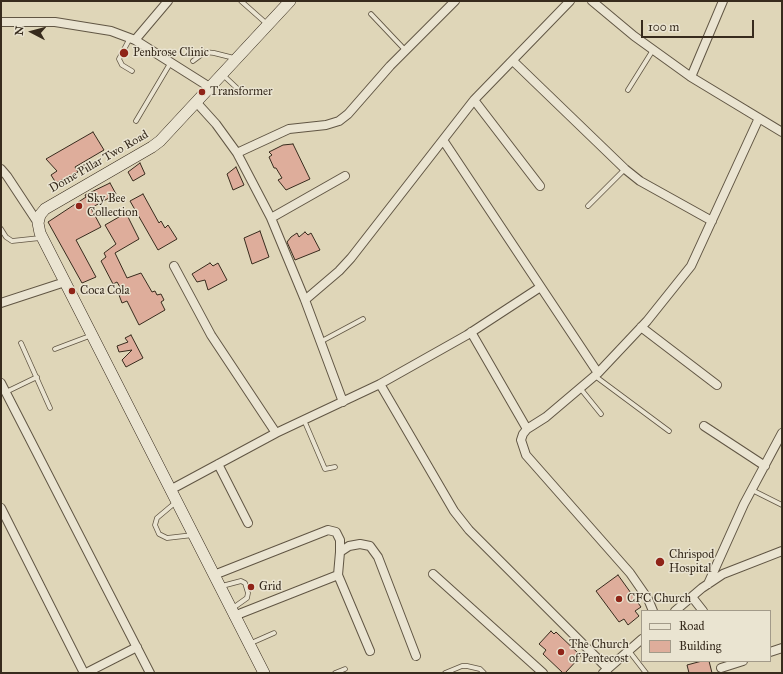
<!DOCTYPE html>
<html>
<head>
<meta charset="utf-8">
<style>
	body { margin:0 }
	#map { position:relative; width:783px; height:674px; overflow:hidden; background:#dfd6b8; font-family:"IM FELL Great Primer",serif }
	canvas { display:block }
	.frame { position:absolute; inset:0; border:2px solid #372b1d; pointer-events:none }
	.legend { position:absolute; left:641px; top:610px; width:130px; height:52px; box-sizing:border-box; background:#eae4d1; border:1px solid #a29a89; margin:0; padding:5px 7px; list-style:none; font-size:12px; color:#372b1d }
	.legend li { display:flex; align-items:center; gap:8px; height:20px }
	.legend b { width:20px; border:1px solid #a29a89 }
	.north { position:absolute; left:12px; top:12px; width:40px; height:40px; -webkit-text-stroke:3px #eae4d1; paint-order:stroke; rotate:276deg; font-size:11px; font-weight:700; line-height:16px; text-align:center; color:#372b1d }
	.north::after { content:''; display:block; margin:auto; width:14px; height:18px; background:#372b1d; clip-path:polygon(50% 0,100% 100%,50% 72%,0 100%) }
	.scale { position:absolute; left:641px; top:20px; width:113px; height:18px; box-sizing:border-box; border:2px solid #372b1d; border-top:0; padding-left:5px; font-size:12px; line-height:14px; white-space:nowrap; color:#372b1d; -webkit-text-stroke:3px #eae4d1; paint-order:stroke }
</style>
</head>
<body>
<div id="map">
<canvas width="783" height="674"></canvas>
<div class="frame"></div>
<ul class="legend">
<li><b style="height:5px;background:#eae4d1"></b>Road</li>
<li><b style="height:11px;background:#dead9b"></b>Building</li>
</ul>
<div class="north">N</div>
<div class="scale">100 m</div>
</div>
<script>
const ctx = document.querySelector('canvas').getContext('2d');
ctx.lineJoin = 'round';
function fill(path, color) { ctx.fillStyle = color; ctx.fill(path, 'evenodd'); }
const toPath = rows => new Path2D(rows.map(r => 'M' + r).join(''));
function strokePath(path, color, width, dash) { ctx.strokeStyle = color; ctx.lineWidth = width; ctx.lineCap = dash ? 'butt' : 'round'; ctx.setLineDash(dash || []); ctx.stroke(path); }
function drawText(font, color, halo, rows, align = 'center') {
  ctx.font = font + ' "IM FELL Great Primer",serif'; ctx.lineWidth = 3; ctx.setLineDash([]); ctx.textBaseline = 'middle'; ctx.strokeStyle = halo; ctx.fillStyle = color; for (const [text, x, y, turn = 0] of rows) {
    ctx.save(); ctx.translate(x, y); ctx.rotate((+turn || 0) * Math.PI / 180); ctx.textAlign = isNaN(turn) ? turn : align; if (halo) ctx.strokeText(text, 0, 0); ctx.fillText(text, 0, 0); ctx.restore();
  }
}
const building = toPath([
	[93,132,104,150,75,167,78,172,56,183,51,175,57,171,46,159,93,132],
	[293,144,310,179,286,190,278,180,282,178,276,168,274,168,269,157,272,155,269,152,283,145,293,144],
	[140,163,145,174,133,181,128,172,140,163],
	[236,167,244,185,233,190,227,174,236,167],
	[110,183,116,194,91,208,101,227,76,240,96,277,82,283,48,222,86,197,85,195,110,183],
	[143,194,159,223,161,221,165,228,168,225,177,239,158,250,130,201,143,194],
	[126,213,139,239,115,253,127,278,141,273,152,292,155,291,157,295,161,294,164,300,161,302,165,310,139,325,127,301,122,303,119,295,123,292,117,282,113,284,101,261,106,257,104,253,116,244,105,225,126,213],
	[260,231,269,257,252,264,244,238,260,231],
	[305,232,308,235,311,233,320,250,295,260,287,242,291,237,297,233,299,237,305,232],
	[210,263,213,266,218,263,227,280,208,290,205,280,197,282,192,274,210,263],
	[131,335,143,358,126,367,122,360,132,350,119,352,117,346,128,342,125,338,131,335],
	[618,575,641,607,635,611,639,616,628,625,624,619,619,622,596,591,618,575],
	[551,631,554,634,556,632,581,656,565,673,563,673,543,654,546,650,539,644,551,631],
	[702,661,709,661,712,673,689,673,687,665,702,661]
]);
fill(building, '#dead9b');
strokePath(building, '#372b1d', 1);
const lane = toPath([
	[241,1,267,24],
	[371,14,406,51],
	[130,38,119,59,122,65,132,71],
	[193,61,205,52,214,53,234,58],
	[223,75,240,91],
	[628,90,653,50],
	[136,121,171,62],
	[588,206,625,169],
	[1,229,6,237,12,241,40,238],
	[320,342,363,319],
	[21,343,50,408],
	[55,349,92,335],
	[595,376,669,431],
	[580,388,601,414],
	[6,392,37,377],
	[304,420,325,469,335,467],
	[752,490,782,505],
	[176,502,157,518,155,525,159,534,167,538,193,535],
	[222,586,241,581,245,583,248,593,247,598,233,608],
	[249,644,274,633],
	[629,651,646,673],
	[335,673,345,669],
	[445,673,462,666,467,666,480,669,484,673]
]);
const street = toPath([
	[592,1,634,36,691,77,782,132],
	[1,22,55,22,111,31,135,40,211,88],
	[135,40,168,1],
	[513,61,625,169,640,181,712,221],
	[691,77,723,1],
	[474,100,540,186],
	[197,103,216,124,237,153,271,218,305,300,343,402],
	[443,140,598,373],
	[237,153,289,129,326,125,339,121,348,114,390,66,455,1],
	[1,169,7,176,38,223],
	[271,218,345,176],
	[174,266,211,335,276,433],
	[305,300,339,271,351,258,474,100,570,1],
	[1,303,65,282],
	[641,327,717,385],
	[471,332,527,429],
	[1,383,150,673],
	[380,384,454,511,469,530,608,669],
	[704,426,765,466],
	[218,464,248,523],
	[170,490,276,433,380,384,467,335,539,288],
	[1,508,84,673],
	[433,574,543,673],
	[214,575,328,530,336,532,340,540,340,552],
	[708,584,744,504,782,433],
	[692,597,703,611],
	[653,611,648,599,630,573,526,455,521,440,523,434,527,429,546,417,598,373,647,321,691,266,759,118],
	[675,611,702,588,723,574,782,551],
	[234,616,338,575],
	[370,651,338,575,340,552,349,546,360,544,370,546,378,557,416,656],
	[770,652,782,648],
	[721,668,743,661],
	[86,673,137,647],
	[603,673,642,639]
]);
const secondary = toPath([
	[264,673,40,233,38,223,40,215,45,209,152,147,160,141,290,1]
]);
strokePath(lane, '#615644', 5.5);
strokePath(street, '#615644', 10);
strokePath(secondary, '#372b1d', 12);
strokePath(toPath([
	[1,672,2,673]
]), '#372b1d', 1.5, [1, 2]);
strokePath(lane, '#eae4d1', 4);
strokePath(street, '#eae4d1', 8);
strokePath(secondary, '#eae4d1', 11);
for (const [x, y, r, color] of [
	[124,53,5,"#8f2418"],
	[202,92,4,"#8f2418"],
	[79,206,4,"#8f2418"],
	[72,291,4,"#8f2418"],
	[660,562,5,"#8f2418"],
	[251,587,4,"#8f2418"],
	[619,599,4,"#8f2418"],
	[561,652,4,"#8f2418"]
]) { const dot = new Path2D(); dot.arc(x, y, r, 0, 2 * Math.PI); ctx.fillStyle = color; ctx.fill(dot); strokePath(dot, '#eae4d1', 1.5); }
drawText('12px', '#372b1d', '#eae4d1', [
	["Penbrose Clinic",133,53],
	["Transformer",210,92],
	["Sky Bee",87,199],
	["Collection",87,213],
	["Coca Cola",80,291],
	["Chrispod",669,555],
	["Hospital",669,569],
	["Grid",259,587],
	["CFC Church",627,599],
	["The Church",569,645],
	["of Pentecost",569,659]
], 'left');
drawText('12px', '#372b1d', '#eae4d1', [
	["Dome Pillar Two Road",99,162,-30]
]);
</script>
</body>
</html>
